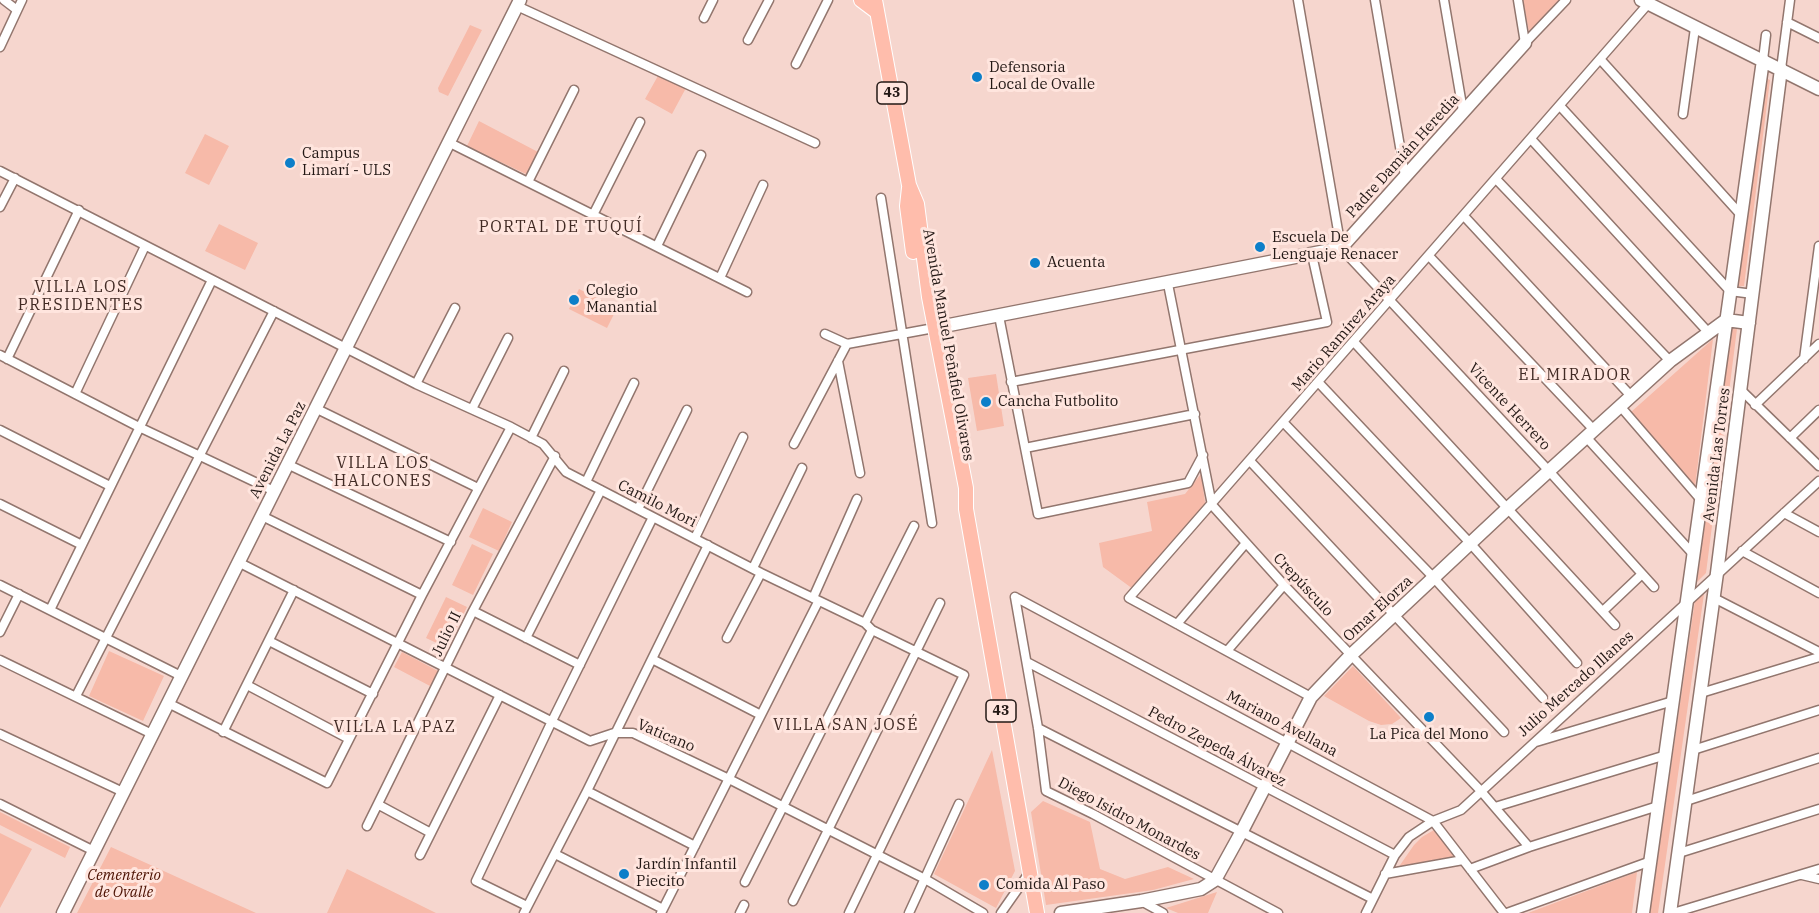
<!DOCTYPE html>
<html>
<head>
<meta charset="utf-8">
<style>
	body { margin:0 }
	canvas { display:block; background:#f6d6ce }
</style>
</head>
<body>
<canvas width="1819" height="913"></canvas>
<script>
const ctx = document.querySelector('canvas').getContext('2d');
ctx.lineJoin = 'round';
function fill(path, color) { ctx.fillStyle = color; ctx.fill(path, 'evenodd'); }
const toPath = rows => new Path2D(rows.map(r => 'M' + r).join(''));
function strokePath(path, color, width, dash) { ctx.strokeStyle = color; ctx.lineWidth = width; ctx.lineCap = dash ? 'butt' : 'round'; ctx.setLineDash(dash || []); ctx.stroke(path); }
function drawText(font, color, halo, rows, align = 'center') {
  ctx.font = font + ' "IBM Plex Serif",serif'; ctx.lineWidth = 6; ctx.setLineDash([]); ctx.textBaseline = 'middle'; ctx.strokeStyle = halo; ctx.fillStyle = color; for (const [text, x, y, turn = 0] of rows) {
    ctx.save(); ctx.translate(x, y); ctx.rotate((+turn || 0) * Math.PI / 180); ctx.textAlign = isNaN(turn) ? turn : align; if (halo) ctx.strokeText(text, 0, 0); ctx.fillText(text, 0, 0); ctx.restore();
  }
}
fill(toPath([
	[1523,0,1559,0,1529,32],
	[470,25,482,30,448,96,439,92,438,88],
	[659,74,686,88,672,114,645,99],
	[1763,77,1770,80,1744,286,1737,286],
	[479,121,538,152,528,175,467,146],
	[205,134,229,146,209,185,185,173],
	[219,224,258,243,245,270,205,251],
	[579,289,617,308,607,328,569,309],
	[1731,328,1737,329,1706,573,1697,582],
	[1713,339,1695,487,1631,412],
	[996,374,1004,426,977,431,968,378],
	[1201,474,1206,509,1133,589,1103,567,1099,543,1152,531,1147,502,1185,494],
	[483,508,512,522,499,551,469,537],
	[472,544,493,554,473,595,452,585],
	[1704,594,1658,913,1650,913,1695,600],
	[446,597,467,607,447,648,426,638],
	[109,651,164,676,143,721,89,696],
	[402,652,438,671,430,686,394,667],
	[1353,666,1401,718,1392,724,1381,725,1369,721,1324,696],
	[992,750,1015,871,996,908,934,874],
	[1043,801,1090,822,1100,869,1125,879,1168,867,1194,879,1153,890,1046,905,1031,812],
	[0,812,70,847,65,858,0,825],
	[1434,830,1455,858,1398,868,1414,845,1422,837],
	[0,833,32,849,0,908],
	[111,847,256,913,77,913],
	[347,869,436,913,327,913],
	[1637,872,1632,913,1528,913],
	[1217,892,1208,913,1178,913,1166,908]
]), '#f7baa9');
const street = toPath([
	[4,0,17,10],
	[1298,0,1341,248,1549,471,1654,587],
	[1375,0,1405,176],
	[1444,0,1463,111],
	[1518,0,1525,43],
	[517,6,815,143],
	[704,18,713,0],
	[1787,22,1819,38],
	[748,40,769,0],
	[1525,43,1566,0],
	[0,47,22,0],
	[1600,59,1741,215],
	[1763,60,1766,35],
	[796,64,828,0],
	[1781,69,1790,0],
	[1560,106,1730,291,1753,294],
	[1683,114,1695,28],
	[1531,139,1708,332],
	[448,142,747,292],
	[0,171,416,384,511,427,543,444,566,472,761,573,865,623,872,630,964,675,849,913],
	[1496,179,1670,361],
	[528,182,574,90],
	[881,198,932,523],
	[0,207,15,178],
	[593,215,640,122],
	[1464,216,1631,396],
	[657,246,701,155],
	[1429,256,1594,430],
	[720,278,763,185],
	[1168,284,1212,505,1284,585,1480,790,1529,847],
	[999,316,1038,514,1188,483,1203,455],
	[825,334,847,344,934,328],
	[1354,342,1615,625],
	[0,355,139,427,274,491],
	[7,359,79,210],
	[1804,359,1819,246],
	[838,361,860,473],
	[1011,382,1327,322,1312,255],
	[1319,383,1470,543,1577,663],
	[416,384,455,308],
	[1741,390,1819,466],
	[75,394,145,246],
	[1755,405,1819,344],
	[1620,406,1701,500],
	[315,408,478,488],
	[472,409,508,338],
	[1284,423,1434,578,1543,698],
	[0,430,110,486],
	[1586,437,1694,555],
	[531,438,564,371],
	[1790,438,1819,410],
	[794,444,847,344],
	[1025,448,1195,414],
	[1250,461,1504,732],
	[287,464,451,542],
	[586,482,634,383],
	[0,504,82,545],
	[638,509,687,410],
	[1784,513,1819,532],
	[262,516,422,595],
	[695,538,743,437],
	[1742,551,1819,593],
	[238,562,590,741,614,733,633,733,729,779,925,879,983,913],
	[753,568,802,468],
	[0,585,181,676],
	[1015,597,1433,821,1504,913],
	[1015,597,1038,728,1046,791,1093,814,1278,913],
	[813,598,857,499],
	[1714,598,1819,652],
	[50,610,212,280],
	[473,611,580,665],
	[1603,611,1642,574],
	[865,623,914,526],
	[1177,624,1246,543],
	[0,632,19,594],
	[526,638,601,490],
	[727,638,761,573],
	[269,641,373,694],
	[1227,651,1284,585],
	[652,659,761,715],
	[0,660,152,734],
	[1027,662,1395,855],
	[247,685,349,739],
	[1701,693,1819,657],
	[76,696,274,311],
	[1311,697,1129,598,1648,4],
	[168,703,327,783,422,595,511,427],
	[1038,728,1373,899],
	[223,732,294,590],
	[0,734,123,792],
	[1536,742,1673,701],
	[1693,750,1819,710],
	[587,791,695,846],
	[1686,801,1819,758],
	[0,804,94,851],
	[379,805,431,833],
	[1495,807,1666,755],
	[367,826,473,611,555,456],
	[1679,853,1819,809],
	[555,854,663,909],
	[420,855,500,695],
	[1470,869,1529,847,1658,806],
	[1385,874,1463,860],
	[1802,875,1819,879],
	[745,882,872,630],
	[793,901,940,603],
	[1141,901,1163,913],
	[527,906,476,881,552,721,653,517],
	[524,913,587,791,708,545],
	[661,913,818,602],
	[740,913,744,905],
	[909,913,959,804],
	[1001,913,1029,873],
	[1366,913,1395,855,1409,837,1433,821,1461,810,1819,481],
	[1507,913,1651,861],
	[1673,913,1819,869]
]);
const secondary = toPath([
	[1641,0,1819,89],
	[934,328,1341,248,1525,43],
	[63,913,520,0],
	[1061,913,1141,901,1201,889,1215,880,1242,831,1311,697,1351,655,1508,508,1670,361,1726,320,1749,323],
	[1643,913,1763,60],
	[1670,913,1717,573,1781,69]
]);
const primary = toPath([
	[861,0,877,12],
	[875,0,909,185,917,204,929,297,966,488,966,509,1037,913],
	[909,188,907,206,913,252]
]);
strokePath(street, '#92766e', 11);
strokePath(secondary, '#92766e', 15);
strokePath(primary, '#fff', 16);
strokePath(street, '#fff', 8);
strokePath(secondary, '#fff', 12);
strokePath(primary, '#ffbdac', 14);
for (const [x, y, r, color] of [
	[977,77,6,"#0d7fc9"],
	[290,163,6,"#0d7fc9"],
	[1260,247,6,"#0d7fc9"],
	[1035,263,6,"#0d7fc9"],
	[574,300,6,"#0d7fc9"],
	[986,402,6,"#0d7fc9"],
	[1429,717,6,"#0d7fc9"],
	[624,874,6,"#0d7fc9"],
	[984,885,6,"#0d7fc9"]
]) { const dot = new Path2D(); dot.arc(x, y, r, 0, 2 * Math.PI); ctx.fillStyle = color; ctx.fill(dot); strokePath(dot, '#ffe5de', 2); }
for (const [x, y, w] of [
	[892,93,30],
	[1001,711,30]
]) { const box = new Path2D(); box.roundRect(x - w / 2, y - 11, w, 22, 4.5); ctx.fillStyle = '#ffe5de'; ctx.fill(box); strokePath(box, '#231815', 1.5); }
drawText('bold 14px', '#231815', null, [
	["43",892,93],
	["43",1001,711]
]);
drawText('15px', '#231815', '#ffe5de', [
	["Defensoria",989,68],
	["Local de Ovalle",989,85],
	["Campus",302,154],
	["Limarí - ULS",302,171],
	["Escuela De",1272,238],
	["Lenguaje Renacer",1272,255],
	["Acuenta",1047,263],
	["Colegio",586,291],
	["Manantial",586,308],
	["Cancha Futbolito",998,402],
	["La Pica del Mono",1429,735,"center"],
	["Jardín Infantil",636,865],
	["Piecito",636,882],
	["Comida Al Paso",996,885]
], 'left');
drawText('15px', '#231815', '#ffe5de', [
	["Padre Damián Heredia",1403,156,-48],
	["Mario Ramírez Araya",1344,333,-49],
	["Avenida Manuel Peñafiel Olivares",948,345,80],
	["Vicente Herrero",1509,407,47],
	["Avenida La Paz",278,450,-63],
	["Avenida Las Torres",1717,455,-83],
	["Camilo Mori",657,504,27],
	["Crepúsculo",1303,585,47],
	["Omar Elorza",1378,609,-43],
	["Julio II",447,634,-64],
	["Julio Mercado Illanes",1576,684,-42],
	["Mariano Avellana",1282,724,28],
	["Vaticano",666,736,23],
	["Pedro Zepeda Álvarez",1217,747,28],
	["Diego Isidro Monardes",1129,819,28]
]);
drawText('italic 15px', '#4d1203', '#ffe5de', [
	["Cementerio",124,876],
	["de Ovalle",124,893]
]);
ctx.letterSpacing = '1.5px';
drawText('16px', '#412a24', '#ffe5de', [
	["PORTAL DE TUQUÍ",561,227],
	["VILLA LOS",81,287],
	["PRESIDENTES",81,305],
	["EL MIRADOR",1575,375],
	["VILLA LOS",383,463],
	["HALCONES",383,481],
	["VILLA SAN JOSÉ",846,725],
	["VILLA LA PAZ",395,727]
]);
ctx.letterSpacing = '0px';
</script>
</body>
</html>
